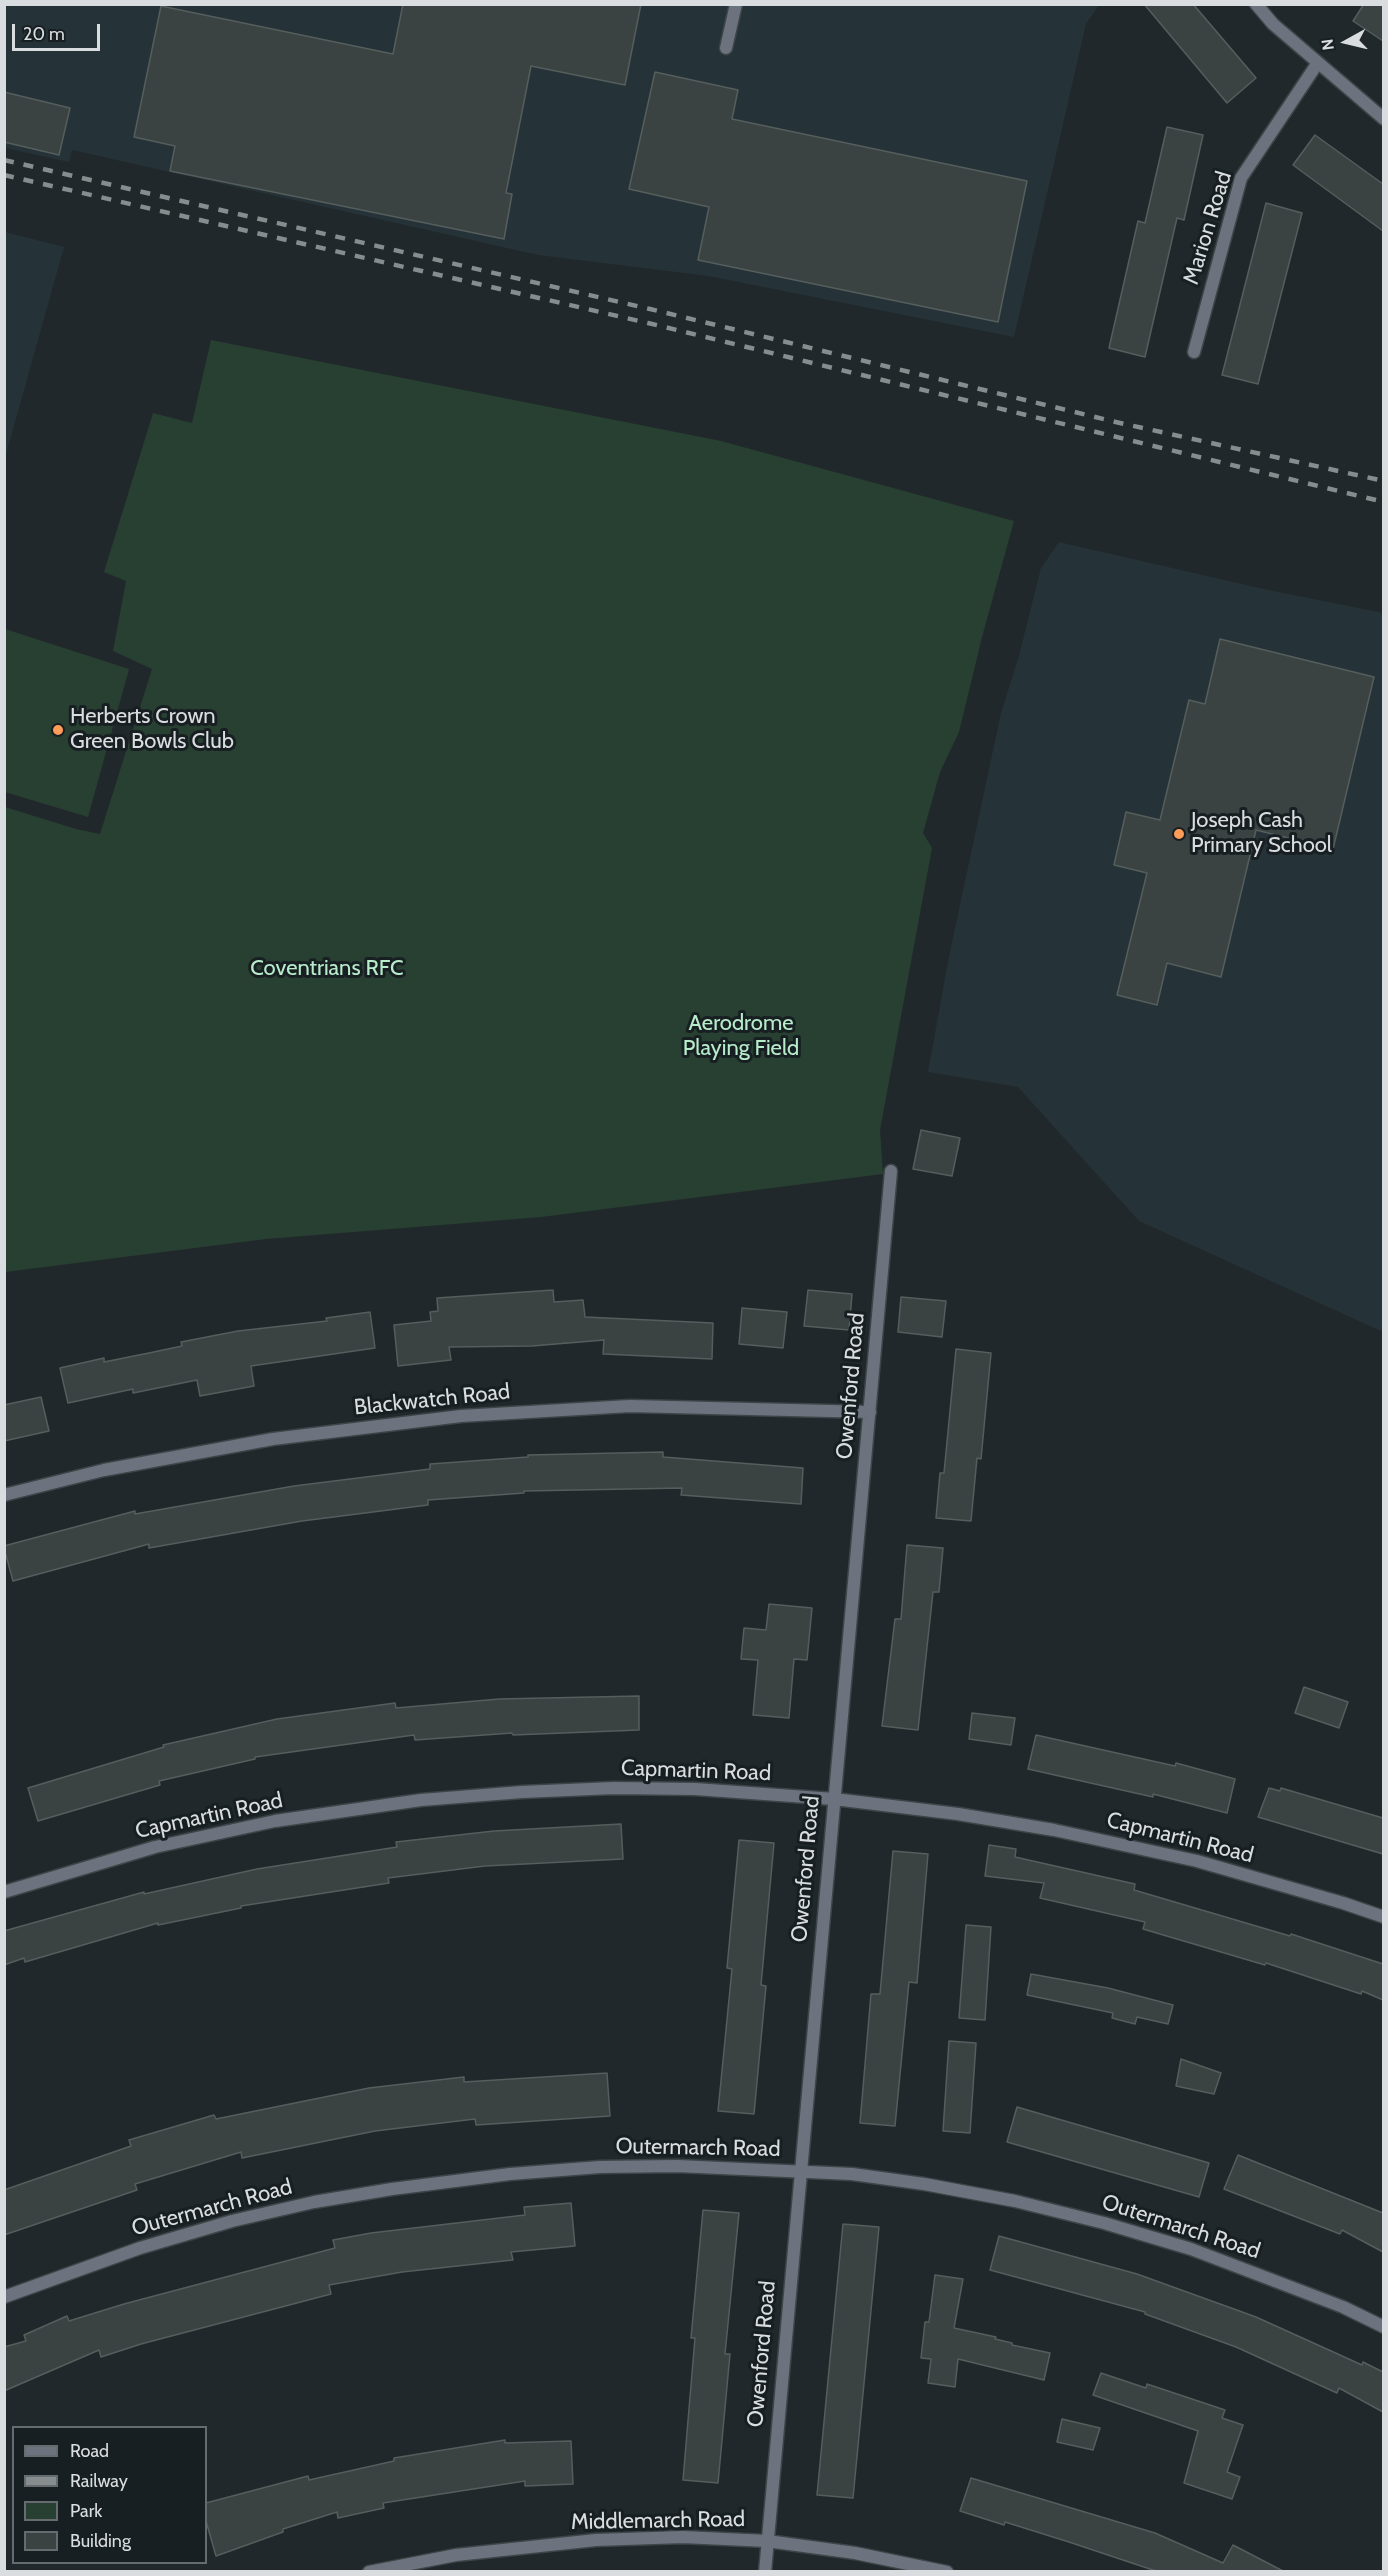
<!DOCTYPE html>
<html>
<head>
<meta charset="utf-8">
<style>
	body { margin:0 }
	#map { position:relative; width:1388px; height:2576px; overflow:hidden; background:#21282b; font-family:Cabin,sans-serif }
	canvas { display:block }
	.frame { position:absolute; inset:0; border:6px solid #d9dddf; pointer-events:none }
	.legend { position:absolute; left:12px; top:2426px; width:195px; height:138px; box-sizing:border-box; background:#181f22; border:2px solid #656b6e; margin:0; padding:8px 10px; list-style:none; font-size:18px; color:#d9dddf }
	.legend li { display:flex; align-items:center; gap:12px; height:30px }
	.legend b { width:30px; border:2px solid #656b6e }
	.north { position:absolute; left:1316px; top:12px; width:60px; height:60px; -webkit-text-stroke:4px #181f22; paint-order:stroke; rotate:262deg; font-size:16px; font-weight:700; line-height:24px; text-align:center; color:#d9dddf }
	.north::after { content:''; display:block; margin:auto; width:21px; height:27px; background:#d9dddf; clip-path:polygon(50% 0,100% 100%,50% 72%,0 100%) }
	.scale { position:absolute; left:12px; top:24px; width:88px; height:27px; box-sizing:border-box; border:3px solid #d9dddf; border-top:0; padding-left:8px; font-size:18px; line-height:21px; white-space:nowrap; color:#d9dddf; -webkit-text-stroke:4px #181f22; paint-order:stroke }
</style>
</head>
<body>
<div id="map">
<canvas width="1388" height="2576"></canvas>
<div class="frame"></div>
<ul class="legend">
<li><b style="height:8px;background:#6d737e"></b>Road</li>
<li><b style="height:8px;background:#878c8e"></b>Railway</li>
<li><b style="height:16px;background:#284032"></b>Park</li>
<li><b style="height:16px;background:#3a4342"></b>Building</li>
</ul>
<div class="north">N</div>
<div class="scale">20 m</div>
</div>
<script>
const ctx = document.querySelector('canvas').getContext('2d');
ctx.lineJoin = 'round';
function fill(path, color) { ctx.fillStyle = color; ctx.fill(path, 'evenodd'); }
const toPath = rows => new Path2D(rows.map(r => 'M' + r).join(''));
function strokePath(path, color, width, dash) { ctx.strokeStyle = color; ctx.lineWidth = width; ctx.lineCap = dash ? 'butt' : 'round'; ctx.setLineDash(dash || []); ctx.stroke(path); }
function drawText(font, color, halo, rows, align = 'center') {
  ctx.font = font + ' Cabin,sans-serif'; ctx.lineWidth = 6; ctx.setLineDash([]); ctx.textBaseline = 'middle'; ctx.strokeStyle = halo; ctx.fillStyle = color; for (const [text, x, y, turn = 0] of rows) {
    ctx.save(); ctx.translate(x, y); ctx.rotate((+turn || 0) * Math.PI / 180); ctx.textAlign = isNaN(turn) ? turn : align; if (halo) ctx.strokeText(text, 0, 0); ctx.fillText(text, 0, 0); ctx.restore();
  }
}
fill(toPath([
	[5,5,1099,5,1086,24,1014,337,708,276,538,255,72,150,69,162,5,148],
	[5,232,64,247,5,458,4,232],
	[1059,542,1268,590,1383,613,1383,1332,1139,1221,1018,1087,928,1072,949,956,1001,713,1020,652,1041,568]
]), '#253237');
fill(toPath([
	[211,340,721,441,1014,521,982,637,959,732,940,772,923,833,932,848,880,1130,883,1174,541,1217,266,1239,5,1272,5,807,76,829,100,834,152,669,113,651,126,581,104,572,153,413,192,423],
	[5,629,129,669,88,817,5,792]
]), '#284032');
const building = toPath([
	[403,4,641,4,625,85,531,66,506,193,512,194,504,239,170,171,175,146,134,137,161,6,393,54,403,4],
	[1144,4,1193,4,1256,78,1227,103,1144,4],
	[1364,4,1383,4,1383,41,1353,21,1364,4],
	[655,72,738,90,732,119,1027,181,998,322,698,260,709,207,629,189,655,72],
	[4,92,70,108,59,155,4,142,4,92],
	[1167,127,1203,135,1184,220,1177,218,1145,357,1109,348,1138,221,1145,223,1167,127],
	[1315,135,1383,184,1383,231,1293,165,1315,135],
	[1266,203,1302,213,1258,384,1222,375,1266,203],
	[1220,639,1374,677,1333,849,1256,830,1221,977,1167,963,1157,1005,1117,995,1147,873,1114,865,1126,812,1160,820,1189,700,1205,704,1220,639],
	[921,1130,960,1138,952,1176,913,1169,921,1130],
	[553,1290,554,1302,583,1300,585,1317,713,1323,712,1359,603,1354,604,1340,532,1346,449,1347,451,1360,398,1366,394,1325,431,1321,430,1312,438,1311,437,1298,553,1290],
	[808,1290,852,1294,849,1330,804,1326,808,1290],
	[901,1297,946,1301,942,1337,898,1332,901,1297],
	[742,1308,787,1312,783,1348,739,1344,742,1308],
	[370,1312,375,1348,251,1366,254,1386,200,1396,197,1380,133,1393,133,1389,68,1403,60,1368,104,1358,104,1362,149,1353,182,1346,181,1342,238,1331,327,1321,326,1318,370,1312],
	[956,1349,991,1353,981,1459,977,1458,971,1521,936,1518,940,1473,944,1473,956,1349],
	[41,1397,49,1431,4,1441,4,1405,41,1397],
	[663,1452,663,1457,803,1468,801,1504,681,1495,682,1488,524,1491,524,1493,428,1500,428,1505,302,1521,149,1548,149,1544,13,1581,4,1548,4,1546,135,1511,135,1514,294,1486,430,1469,430,1464,528,1457,528,1455,663,1452],
	[907,1545,943,1548,939,1592,933,1592,918,1730,882,1726,895,1619,901,1619,907,1545],
	[769,1604,812,1608,807,1660,794,1659,789,1718,753,1715,758,1660,741,1659,744,1628,766,1630,769,1604],
	[1304,1687,1348,1702,1339,1728,1295,1713,1304,1687],
	[639,1696,639,1730,513,1735,512,1733,415,1740,414,1735,255,1757,255,1759,159,1781,160,1785,38,1821,28,1788,164,1747,163,1745,277,1719,395,1703,396,1708,499,1699,639,1696],
	[972,1713,1015,1718,1011,1745,969,1739,972,1713],
	[1036,1735,1175,1766,1176,1763,1235,1779,1227,1813,1153,1794,1153,1797,1028,1769,1036,1735],
	[1269,1788,1280,1791,1281,1788,1383,1818,1383,1854,1258,1817,1269,1788],
	[621,1824,623,1859,485,1866,388,1878,389,1883,241,1906,241,1908,158,1925,158,1923,25,1962,24,1958,4,1965,4,1931,144,1892,144,1894,257,1869,397,1847,396,1842,494,1831,621,1824],
	[739,1840,774,1843,761,1985,766,1986,754,2114,718,2111,732,1969,727,1968,739,1840],
	[989,1845,1016,1849,1015,1857,1135,1884,1134,1890,1290,1936,1291,1934,1383,1964,1383,2000,1362,1991,1361,1994,1266,1963,1265,1965,1143,1929,1145,1922,1040,1898,1044,1883,985,1876,989,1845],
	[893,1851,928,1854,917,1983,909,1982,895,2126,860,2123,871,1994,880,1994,893,1851],
	[966,1925,991,1927,985,2020,959,2018,966,1925],
	[1031,1974,1108,1988,1173,2005,1168,2024,1137,2017,1135,2024,1112,2018,1113,2013,1027,1995,1031,1974],
	[949,2041,976,2043,970,2133,943,2131,949,2041],
	[1181,2059,1221,2073,1214,2094,1176,2086,1181,2059],
	[607,2073,610,2116,476,2125,475,2119,375,2131,242,2158,241,2152,135,2184,137,2190,4,2235,4,2190,131,2146,129,2140,214,2115,216,2119,369,2088,464,2077,464,2082,607,2073],
	[1017,2107,1209,2163,1199,2197,1007,2142,1017,2107],
	[1238,2155,1383,2213,1383,2252,1342,2230,1340,2234,1224,2189,1238,2155],
	[571,2203,575,2246,511,2252,513,2260,402,2272,329,2285,331,2294,141,2344,101,2357,99,2350,4,2391,4,2347,26,2341,24,2335,67,2316,69,2321,124,2304,335,2248,333,2240,371,2233,525,2215,524,2207,571,2203],
	[703,2210,739,2213,725,2354,730,2354,718,2483,683,2480,695,2338,691,2338,703,2210],
	[843,2224,879,2227,853,2498,817,2495,843,2224],
	[999,2236,1137,2274,1256,2317,1362,2365,1363,2362,1383,2372,1383,2412,1339,2388,1337,2393,1236,2347,1145,2314,1145,2312,990,2270,999,2236],
	[935,2275,963,2279,954,2328,996,2337,995,2339,1012,2343,1012,2345,1050,2353,1044,2380,958,2359,955,2387,928,2383,931,2359,921,2358,925,2322,929,2322,935,2275],
	[1101,2373,1146,2388,1147,2384,1225,2410,1222,2418,1243,2425,1227,2472,1240,2477,1232,2499,1184,2483,1198,2431,1093,2395,1101,2373],
	[1062,2419,1100,2428,1093,2450,1057,2442,1062,2419],
	[505,2440,505,2443,571,2441,573,2484,525,2486,525,2481,383,2503,384,2508,338,2518,337,2512,283,2529,283,2532,216,2556,206,2521,206,2503,308,2476,309,2480,394,2461,394,2458,505,2440],
	[971,2478,1155,2533,1223,2563,1233,2545,1283,2571,1156,2571,1069,2542,1005,2522,1004,2525,960,2511,971,2478]
]);
fill(building, '#3a4342');
strokePath(building, '#555e5d', 1.5);
const minor = toPath([
	[726,48,736,4],
	[1194,352,1241,178,1317,64],
	[4,1495,104,1470,273,1439,461,1416,630,1406,870,1412],
	[4,1892,155,1847,275,1821,421,1800,522,1792,614,1788,695,1789,834,1799,958,1814,1054,1830,1197,1861,1343,1903,1384,1917],
	[4,2297,140,2248,232,2221,314,2202,392,2189,510,2174,600,2167,677,2166,852,2174,924,2184,1015,2201,1104,2223,1191,2249,1343,2307,1384,2327],
	[369,2572,456,2555,596,2540,683,2537,767,2541,855,2553,947,2572],
	[765,2572,891,1171]
]);
const tertiary = toPath([
	[1256,4,1273,24,1384,119]
]);
strokePath(minor, '#3e4548', 15);
strokePath(tertiary, '#3e4548', 15);
strokePath(minor, '#6d737e', 12);
strokePath(tertiary, '#6d737e', 12);
strokePath(toPath([
	[4,160,650,309,1120,423,1384,481],
	[4,175,648,323,1384,502]
]), '#878c8e', 4.5, [10, 10]);
for (const [x, y, r, color] of [
	[58,730,6,"#fe9c58"],
	[1179,834,6,"#fe9c58"]
]) { const dot = new Path2D(); dot.arc(x, y, r, 0, 2 * Math.PI); ctx.fillStyle = color; ctx.fill(dot); strokePath(dot, '#181f22', 2); }
drawText('22px', '#d9dddf', '#181f22', [
	["Marion Road",1208,228,-73],
	["Owenford Road",851,1386,-85],
	["Blackwatch Road",432,1400,-6],
	["Capmartin Road",696,1771,2],
	["Capmartin Road",209,1816,-12],
	["Capmartin Road",1180,1838,14],
	["Owenford Road",806,1869,-85],
	["Outermarch Road",698,2148,1],
	["Outermarch Road",212,2208,-15],
	["Outermarch Road",1181,2227,18],
	["Owenford Road",762,2354,-85],
	["Middlemarch Road",658,2521,-1]
]);
drawText('22px', '#d9dddf', '#181f22', [
	["Herberts Crown",70,717],
	["Green Bowls Club",70,742],
	["Joseph Cash",1191,821],
	["Primary School",1191,846]
], 'left');
drawText('22px', '#b7eccb', '#181f22', [
	["Coventrians RFC",327,969],
	["Aerodrome",741,1024],
	["Playing Field",741,1049]
]);
</script>
</body>
</html>
